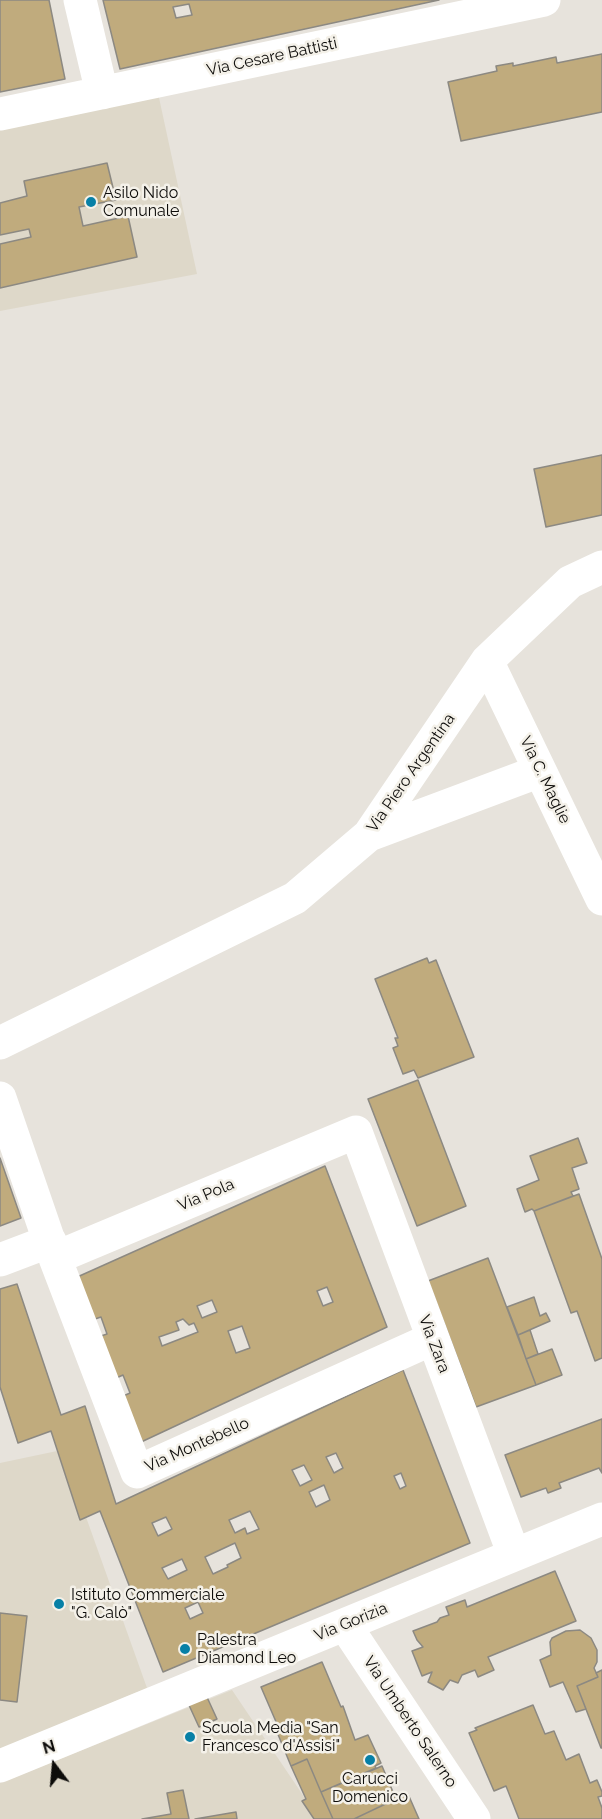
<!DOCTYPE html>
<html>
<head>
<meta charset="utf-8">
<style>
	body { margin:0 }
	#map { position:relative; width:602px; height:1819px; overflow:hidden; background:#e7e3dc; font-family:Raleway,sans-serif }
	canvas { display:block }
	.north { position:absolute; left:24px; top:1735px; width:60px; height:60px; -webkit-text-stroke:4px #f4f1e9; paint-order:stroke; rotate:344deg; font-size:16px; font-weight:700; line-height:24px; text-align:center; color:#0d0c0a }
	.north::after { content:''; display:block; margin:auto; width:21px; height:27px; background:#0d0c0a; clip-path:polygon(50% 0,100% 100%,50% 72%,0 100%) }
</style>
</head>
<body>
<div id="map">
<canvas width="602" height="1819"></canvas>
<div class="north">N</div>
</div>
<script>
const ctx = document.querySelector('canvas').getContext('2d');
ctx.lineJoin = 'round';
function fill(path, color) { ctx.fillStyle = color; ctx.fill(path, 'evenodd'); }
const toPath = rows => new Path2D(rows.map(r => 'M' + r).join(''));
function strokePath(path, color, width, dash) { ctx.strokeStyle = color; ctx.lineWidth = width; ctx.lineCap = dash ? 'butt' : 'round'; ctx.setLineDash(dash || []); ctx.stroke(path); }
function drawText(font, color, halo, rows, align = 'center') {
  ctx.font = font + ' Raleway,sans-serif'; ctx.lineWidth = 5; ctx.setLineDash([]); ctx.textBaseline = 'middle'; ctx.strokeStyle = halo; ctx.fillStyle = color; for (const [text, x, y, turn = 0] of rows) {
    ctx.save(); ctx.translate(x, y); ctx.rotate((+turn || 0) * Math.PI / 180); ctx.textAlign = isNaN(turn) ? turn : align; if (halo) ctx.strokeText(text, 0, 0); ctx.fillText(text, 0, 0); ctx.restore();
  }
}
fill(toPath([
	[158,93,197,274,0,311,0,130],
	[57,1451,80,1519,86,1517,147,1688,0,1750,0,1463],
	[232,1690,319,1819,0,1819,0,1783]
]), '#ded8c9');
const building = toPath([
	[0,0,49,0,65,79,0,92,0,0],
	[103,0,439,0,120,69,103,0],
	[189,4,192,15,176,18,173,7,189,4],
	[602,54,602,112,461,141,448,82,497,71,496,66,513,63,513,66,556,57,557,63,602,54],
	[107,163,116,200,79,207,83,226,128,216,137,257,0,288,0,244,31,237,29,229,0,235,0,203,27,196,24,181,107,163],
	[602,455,602,515,546,527,534,469,602,455],
	[427,958,429,963,436,960,474,1057,418,1078,414,1070,403,1074,393,1048,398,1046,395,1038,398,1038,375,979,427,958],
	[418,1080,466,1206,417,1226,368,1099,418,1080],
	[578,1138,587,1163,572,1168,579,1189,571,1192,573,1196,534,1211,532,1209,525,1212,517,1189,539,1180,530,1156,578,1138],
	[0,1158,21,1218,0,1226,0,1158],
	[325,1166,387,1327,139,1443,121,1397,130,1393,123,1375,114,1379,98,1337,107,1334,101,1317,92,1320,75,1278,325,1166],
	[327,1287,333,1302,323,1306,317,1291,327,1287],
	[212,1300,217,1312,202,1318,197,1306,212,1300],
	[183,1319,189,1325,194,1323,198,1332,162,1346,159,1337,179,1330,176,1322,183,1319],
	[242,1326,250,1348,236,1353,228,1331,242,1326],
	[579,1194,602,1259,602,1358,595,1361,577,1311,571,1313,534,1211,579,1194],
	[488,1258,536,1385,476,1407,428,1281,488,1258],
	[17,1284,61,1415,85,1406,116,1504,403,1370,470,1543,163,1672,100,1511,80,1520,51,1431,18,1443,0,1387,0,1289,17,1284],
	[336,1453,343,1468,334,1473,326,1457,336,1453],
	[304,1465,312,1480,300,1486,292,1470,304,1465],
	[401,1473,406,1486,400,1489,394,1476,401,1473],
	[324,1485,330,1500,316,1507,309,1492,324,1485],
	[250,1511,259,1529,247,1534,245,1528,235,1533,229,1520,250,1511],
	[166,1517,172,1529,158,1536,152,1523,166,1517],
	[235,1543,241,1558,227,1565,228,1567,213,1574,205,1557,235,1543],
	[182,1559,187,1570,168,1579,162,1568,182,1559],
	[198,1602,203,1613,190,1619,185,1608,198,1602],
	[534,1297,540,1316,546,1313,550,1321,518,1335,507,1307,534,1297],
	[530,1330,538,1354,526,1359,518,1335,530,1330],
	[552,1349,562,1375,536,1385,526,1359,552,1349],
	[602,1419,602,1473,599,1468,559,1483,561,1488,548,1493,546,1488,521,1497,505,1455,602,1419],
	[555,1571,576,1621,488,1657,494,1670,478,1677,475,1670,462,1675,458,1683,450,1680,443,1690,428,1682,432,1672,422,1676,412,1651,423,1647,417,1640,413,1631,437,1622,440,1618,449,1615,446,1607,465,1600,467,1607,555,1571],
	[0,1613,27,1616,17,1702,0,1700,0,1613],
	[580,1630,591,1638,597,1650,597,1662,594,1668,598,1677,577,1686,586,1709,576,1712,563,1682,550,1687,540,1660,551,1655,550,1642,552,1638,566,1631,580,1630],
	[322,1662,341,1707,343,1706,355,1740,368,1735,381,1763,375,1766,376,1768,321,1792,307,1759,291,1766,277,1732,280,1731,261,1687,322,1662],
	[602,1670,602,1748,601,1748,577,1686,598,1677,596,1673,602,1670],
	[206,1695,217,1719,199,1727,188,1703,206,1695],
	[533,1705,545,1734,554,1731,566,1760,579,1754,590,1783,597,1780,602,1792,602,1796,598,1797,602,1808,602,1819,519,1819,506,1786,494,1791,469,1733,477,1730,475,1728,533,1705],
	[307,1759,321,1792,333,1819,314,1819,302,1801,306,1799,291,1766,307,1759],
	[382,1766,396,1799,354,1819,333,1819,321,1792,382,1766],
	[183,1790,189,1819,142,1819,171,1814,167,1793,183,1790],
	[408,1794,419,1819,354,1819,396,1799,408,1794],
	[236,1812,237,1819,195,1819,236,1812]
]);
fill(building, '#c0ab7d');
strokePath(building, '#8c8982', 1.5);
strokePath(toPath([
	[80,0,102,93],
	[0,114,544,0],
	[487,661,602,899],
	[369,835,540,771],
	[0,1043,295,898,369,835,487,661,570,582,602,567],
	[0,1098,55,1258,137,1472,432,1339],
	[55,1258,356,1132,514,1555],
	[0,1260,50,1241],
	[345,1625,474,1819],
	[0,1766,602,1519]
]), '#fff', 33);
for (const [x, y, r, color] of [
	[91,202,6,"#0780a6"],
	[59,1604,6,"#0780a6"],
	[185,1649,6,"#0780a6"],
	[190,1737,6,"#0780a6"],
	[370,1760,6,"#0780a6"]
]) { const dot = new Path2D(); dot.arc(x, y, r, 0, 2 * Math.PI); ctx.fillStyle = color; ctx.fill(dot); strokePath(dot, '#f4f1e9', 2); }
drawText('16px', '#0d0c0a', '#f4f1e9', [
	["Via Cesare Battisti",272,57,-12],
	["Via Piero Argentina",411,773,-55],
	["Via C. Maglie",545,780,64],
	["Via Pola",206,1195,-23],
	["Via Zara",434,1344,69],
	["Via Montebello",197,1445,-24],
	["Via Gorizia",351,1622,-22],
	["Via Umberto Salerno",410,1722,56]
]);
drawText('16px', '#0d0c0a', '#f4f1e9', [
	["Asilo Nido",103,193],
	["Comunale",103,211],
	["Istituto Commerciale",71,1595],
	["\"G. Calò\"",71,1613],
	["Palestra",197,1640],
	["Diamond Leo",197,1658],
	["Scuola Media \"San",202,1728],
	["Francesco d'Assisi\"",202,1746],
	["Carucci",370,1779,"center"],
	["Domenico",370,1797,"center"]
], 'left');
</script>
</body>
</html>
